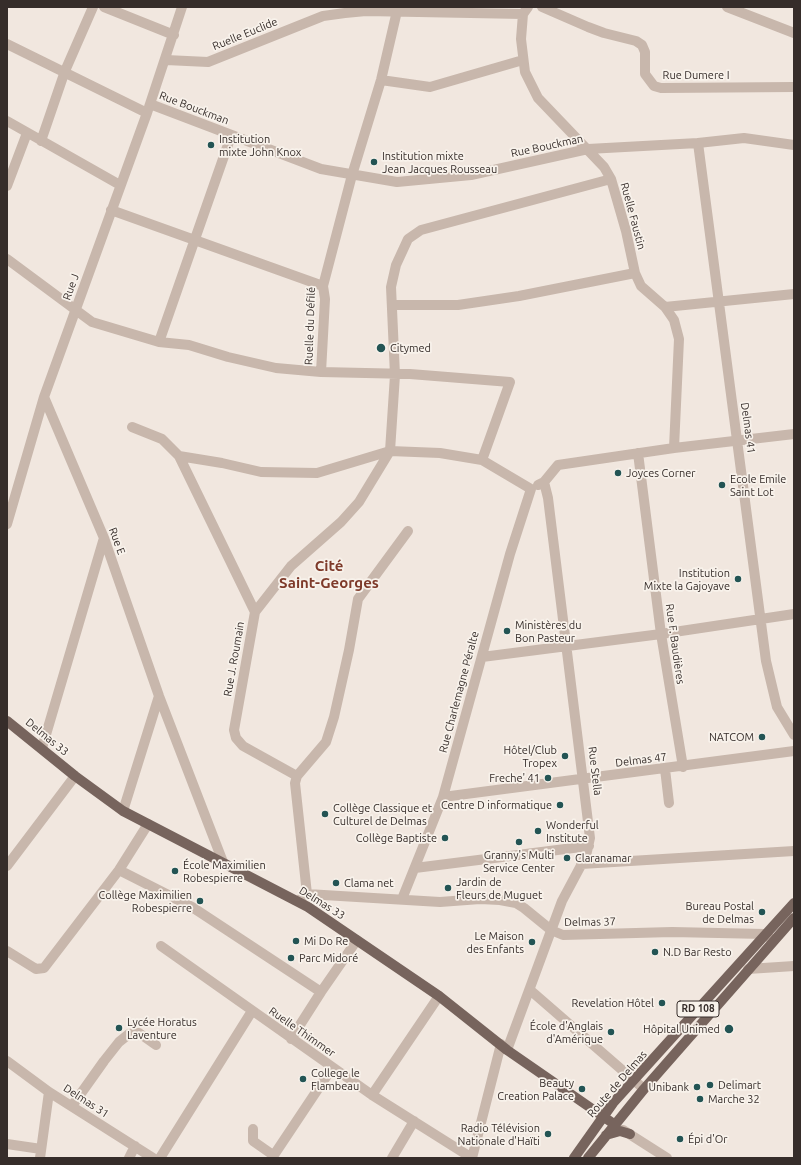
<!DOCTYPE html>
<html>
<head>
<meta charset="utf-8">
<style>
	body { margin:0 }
	#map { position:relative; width:801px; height:1165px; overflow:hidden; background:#f1e7df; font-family:Ubuntu,sans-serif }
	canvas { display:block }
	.frame { position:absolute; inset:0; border:8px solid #362d2a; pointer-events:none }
</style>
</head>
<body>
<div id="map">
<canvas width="801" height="1165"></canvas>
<div class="frame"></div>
</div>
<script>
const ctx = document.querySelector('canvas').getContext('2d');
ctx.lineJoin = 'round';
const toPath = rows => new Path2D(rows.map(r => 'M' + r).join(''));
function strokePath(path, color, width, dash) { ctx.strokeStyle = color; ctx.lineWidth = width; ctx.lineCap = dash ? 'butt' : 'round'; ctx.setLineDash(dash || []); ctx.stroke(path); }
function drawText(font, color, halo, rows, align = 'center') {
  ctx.font = font + ' Ubuntu,sans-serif'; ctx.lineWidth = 3.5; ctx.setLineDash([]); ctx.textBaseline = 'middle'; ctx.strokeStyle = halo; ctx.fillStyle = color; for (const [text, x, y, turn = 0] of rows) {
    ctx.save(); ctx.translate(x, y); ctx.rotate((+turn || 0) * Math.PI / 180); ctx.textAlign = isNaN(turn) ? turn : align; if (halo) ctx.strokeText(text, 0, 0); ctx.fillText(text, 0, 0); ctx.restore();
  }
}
strokePath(toPath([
	[104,7,174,35],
	[528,7,523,14,521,39,525,72,538,98,604,167,611,179,626,231,635,273,641,286,665,307,674,320,679,339,674,448],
	[542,7,588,27,604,33,636,41,642,45,645,52,645,74,654,86,661,88,794,87],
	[727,7,794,33],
	[7,44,147,113],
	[166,60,208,62,323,16,345,13,366,11,523,14],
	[381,80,430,87,523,60],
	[150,104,321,169,397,182,471,175,588,149,698,143,744,138,794,145],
	[7,121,120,185],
	[41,141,65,71,93,7],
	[698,143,766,661,777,707,794,735],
	[7,186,27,133],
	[111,210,323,286],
	[7,259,92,322,159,342,189,345,228,357,276,368,321,372,410,374,510,382,482,460],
	[393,305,458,305,519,296,635,273],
	[665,307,794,294],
	[159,342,231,136],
	[321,372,325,299,323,286,352,175,381,80,397,11],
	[44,397,104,538,159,696,223,862],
	[132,427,162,439,179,456,255,612,234,730,236,738,243,746,297,776,295,783,307,894,298,901],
	[638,453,661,634,683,767],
	[179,456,222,463,261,472,317,473,390,451,440,453,482,460,531,489],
	[538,485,544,482,558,465,674,448,794,434],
	[7,524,44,397,147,113,182,7],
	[255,612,291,566,341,522,359,502,390,451,395,375,391,287,396,265,408,239,421,230,611,179],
	[482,657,661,634,794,614],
	[42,748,104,538],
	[665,769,669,803],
	[297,776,326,742,334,717,349,650,358,599,408,531],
	[443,797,794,751],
	[123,811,159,696],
	[581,864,794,851],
	[7,866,75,776],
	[415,868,589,846],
	[119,870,192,907,321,992],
	[307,894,440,902,480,899,500,900,516,903,524,908,551,930,563,935,672,932,765,934,770,938],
	[402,899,443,797,510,554,531,489],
	[161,946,372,1095,472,1158],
	[7,951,36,969,44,968,119,870,148,824],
	[748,969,794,966],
	[530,990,644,1089],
	[291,1039,321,992,357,940],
	[507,1050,562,901,586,856,590,838,548,498,544,482],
	[7,1061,49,1092,153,1158],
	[372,1095,439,996],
	[72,1106,104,1061,119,1042,129,1034,139,1033,156,1045],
	[253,1129,253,1141,273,1155],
	[623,1130,667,1158],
	[7,1144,41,1149],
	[40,1158,49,1092],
	[129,1158,135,1146],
	[160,1158,252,1011],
	[272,1158,332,1068],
	[392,1158,414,1121],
	[472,1158,501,1044]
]), '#c8b7ac', 10);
strokePath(toPath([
	[7,721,75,776,123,811,308,907,439,996,507,1050,614,1124],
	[606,1135,620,1131,630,1134],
	[574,1158,613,1103,794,903],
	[588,1158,644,1089,794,918]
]), '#77645d', 10);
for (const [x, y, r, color] of [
	[211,145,4,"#235454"],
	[374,162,4,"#235454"],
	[381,348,5,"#235454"],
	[618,473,4,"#235454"],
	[722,485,4,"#235454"],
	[738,579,4,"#235454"],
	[507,631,4,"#235454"],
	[762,737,4,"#235454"],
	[565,756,4,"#235454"],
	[548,778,4,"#235454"],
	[560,805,4,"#235454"],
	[325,814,4,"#235454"],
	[538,831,4,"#235454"],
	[445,838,4,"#235454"],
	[519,842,4,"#235454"],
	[567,858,4,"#235454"],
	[175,871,4,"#235454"],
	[336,883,4,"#235454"],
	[448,888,4,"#235454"],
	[200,901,4,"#235454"],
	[762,912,4,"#235454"],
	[296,941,4,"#235454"],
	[532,942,4,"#235454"],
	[655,952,4,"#235454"],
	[291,958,4,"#235454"],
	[662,1003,4,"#235454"],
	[119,1028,4,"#235454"],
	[729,1029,5,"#235454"],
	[611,1032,4,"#235454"],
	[303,1079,4,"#235454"],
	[710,1085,4,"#235454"],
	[697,1087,4,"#235454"],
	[582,1089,4,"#235454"],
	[700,1099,4,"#235454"],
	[548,1134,4,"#235454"],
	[680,1139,4,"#235454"]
]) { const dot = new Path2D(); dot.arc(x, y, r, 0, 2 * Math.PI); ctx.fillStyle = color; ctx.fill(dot); strokePath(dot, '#f8f2eb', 1.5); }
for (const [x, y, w] of [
	[698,1009,42]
]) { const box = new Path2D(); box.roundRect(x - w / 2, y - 8, w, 16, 3); ctx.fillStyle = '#f8f2eb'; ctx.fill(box); strokePath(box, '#362d2a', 1); }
drawText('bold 10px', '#362d2a', null, [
	["RD 108",698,1009]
]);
drawText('11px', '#362d2a', '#f8f2eb', [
	["Ruelle Euclide",245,34,-22],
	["Rue Dumere I",696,75],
	["Rue Bouckman",194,108,21],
	["Rue Bouckman",547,146,-12],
	["Ruelle Faustin",633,216,75],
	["Rue J",71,287,-70],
	["Ruelle du Défilé",310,326,-88],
	["Delmas 41",748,428,82],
	["Rue E",117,541,70],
	["Rue F. Baudières",675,644,82],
	["Rue J. Roumain",234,659,-80],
	["Rue Charlemagne Péralte",459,692,-75],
	["Delmas 33",47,737,39],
	["Delmas 47",641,760,-7],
	["Rue Stella",595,771,83],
	["Delmas 33",322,903,32],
	["Delmas 37",590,922,-1],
	["Ruelle Thimmer",302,1032,35],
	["Route de Delmas",617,1084,-49],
	["Delmas 31",86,1101,33]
]);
drawText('11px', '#362d2a', '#f8f2eb', [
	["Institution",219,139],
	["mixte John Knox",219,152],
	["Institution mixte",382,156],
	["Jean Jacques Rousseau",382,169],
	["Citymed",390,348],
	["Joyces Corner",626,473],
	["Ecole Emile",730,479],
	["Saint Lot",730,492],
	["Institution",730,573,"right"],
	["Mixte la Gajoyave",730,586,"right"],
	["Ministères du",515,625],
	["Bon Pasteur",515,638],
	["NATCOM",754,737,"right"],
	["Hôtel/Club",557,750,"right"],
	["Tropex",557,763,"right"],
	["Freche' 41",540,778,"right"],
	["Centre D informatique",552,805,"right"],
	["Collège Classique et",333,808],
	["Culturel de Delmas",333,821],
	["Wonderful",546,825],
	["Institute",546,838],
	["Collège Baptiste",437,838,"right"],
	["Granny's Multi",519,855,"center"],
	["Service Center",519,868,"center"],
	["Claranamar",575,858],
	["École Maximilien",183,865],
	["Robespierre",183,878],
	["Jardin de",456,882],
	["Fleurs de Muguet",456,895],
	["Clama net",344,883],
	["Collège Maximilien",192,895,"right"],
	["Robespierre",192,908,"right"],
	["Bureau Postal",754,906,"right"],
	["de Delmas",754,919,"right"],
	["Le Maison",524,936,"right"],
	["des Enfants",524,949,"right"],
	["Mi Do Re",304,941],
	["N.D Bar Resto",663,952],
	["Parc Midoré",299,958],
	["Revelation Hôtel",654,1003,"right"],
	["Lycée Horatus",127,1022],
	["Laventure",127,1035],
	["École d'Anglais",603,1026,"right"],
	["d'Amérique",603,1039,"right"],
	["Hôpital Unimed",720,1029,"right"],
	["College le",311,1073],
	["Flambeau",311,1086],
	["Beauty",574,1083,"right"],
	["Creation Palace",574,1096,"right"],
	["Delimart",718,1085],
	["Unibank",689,1087,"right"],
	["Marche 32",708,1099],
	["Radio Télévision",540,1128,"right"],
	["Nationale d'Haïti",540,1141,"right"],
	["Épi d'Or",688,1139]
], 'left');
drawText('bold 15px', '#7e3a2a', '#f8f2eb', [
	["Cité",329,566],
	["Saint-Georges",329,583]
]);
</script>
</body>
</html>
